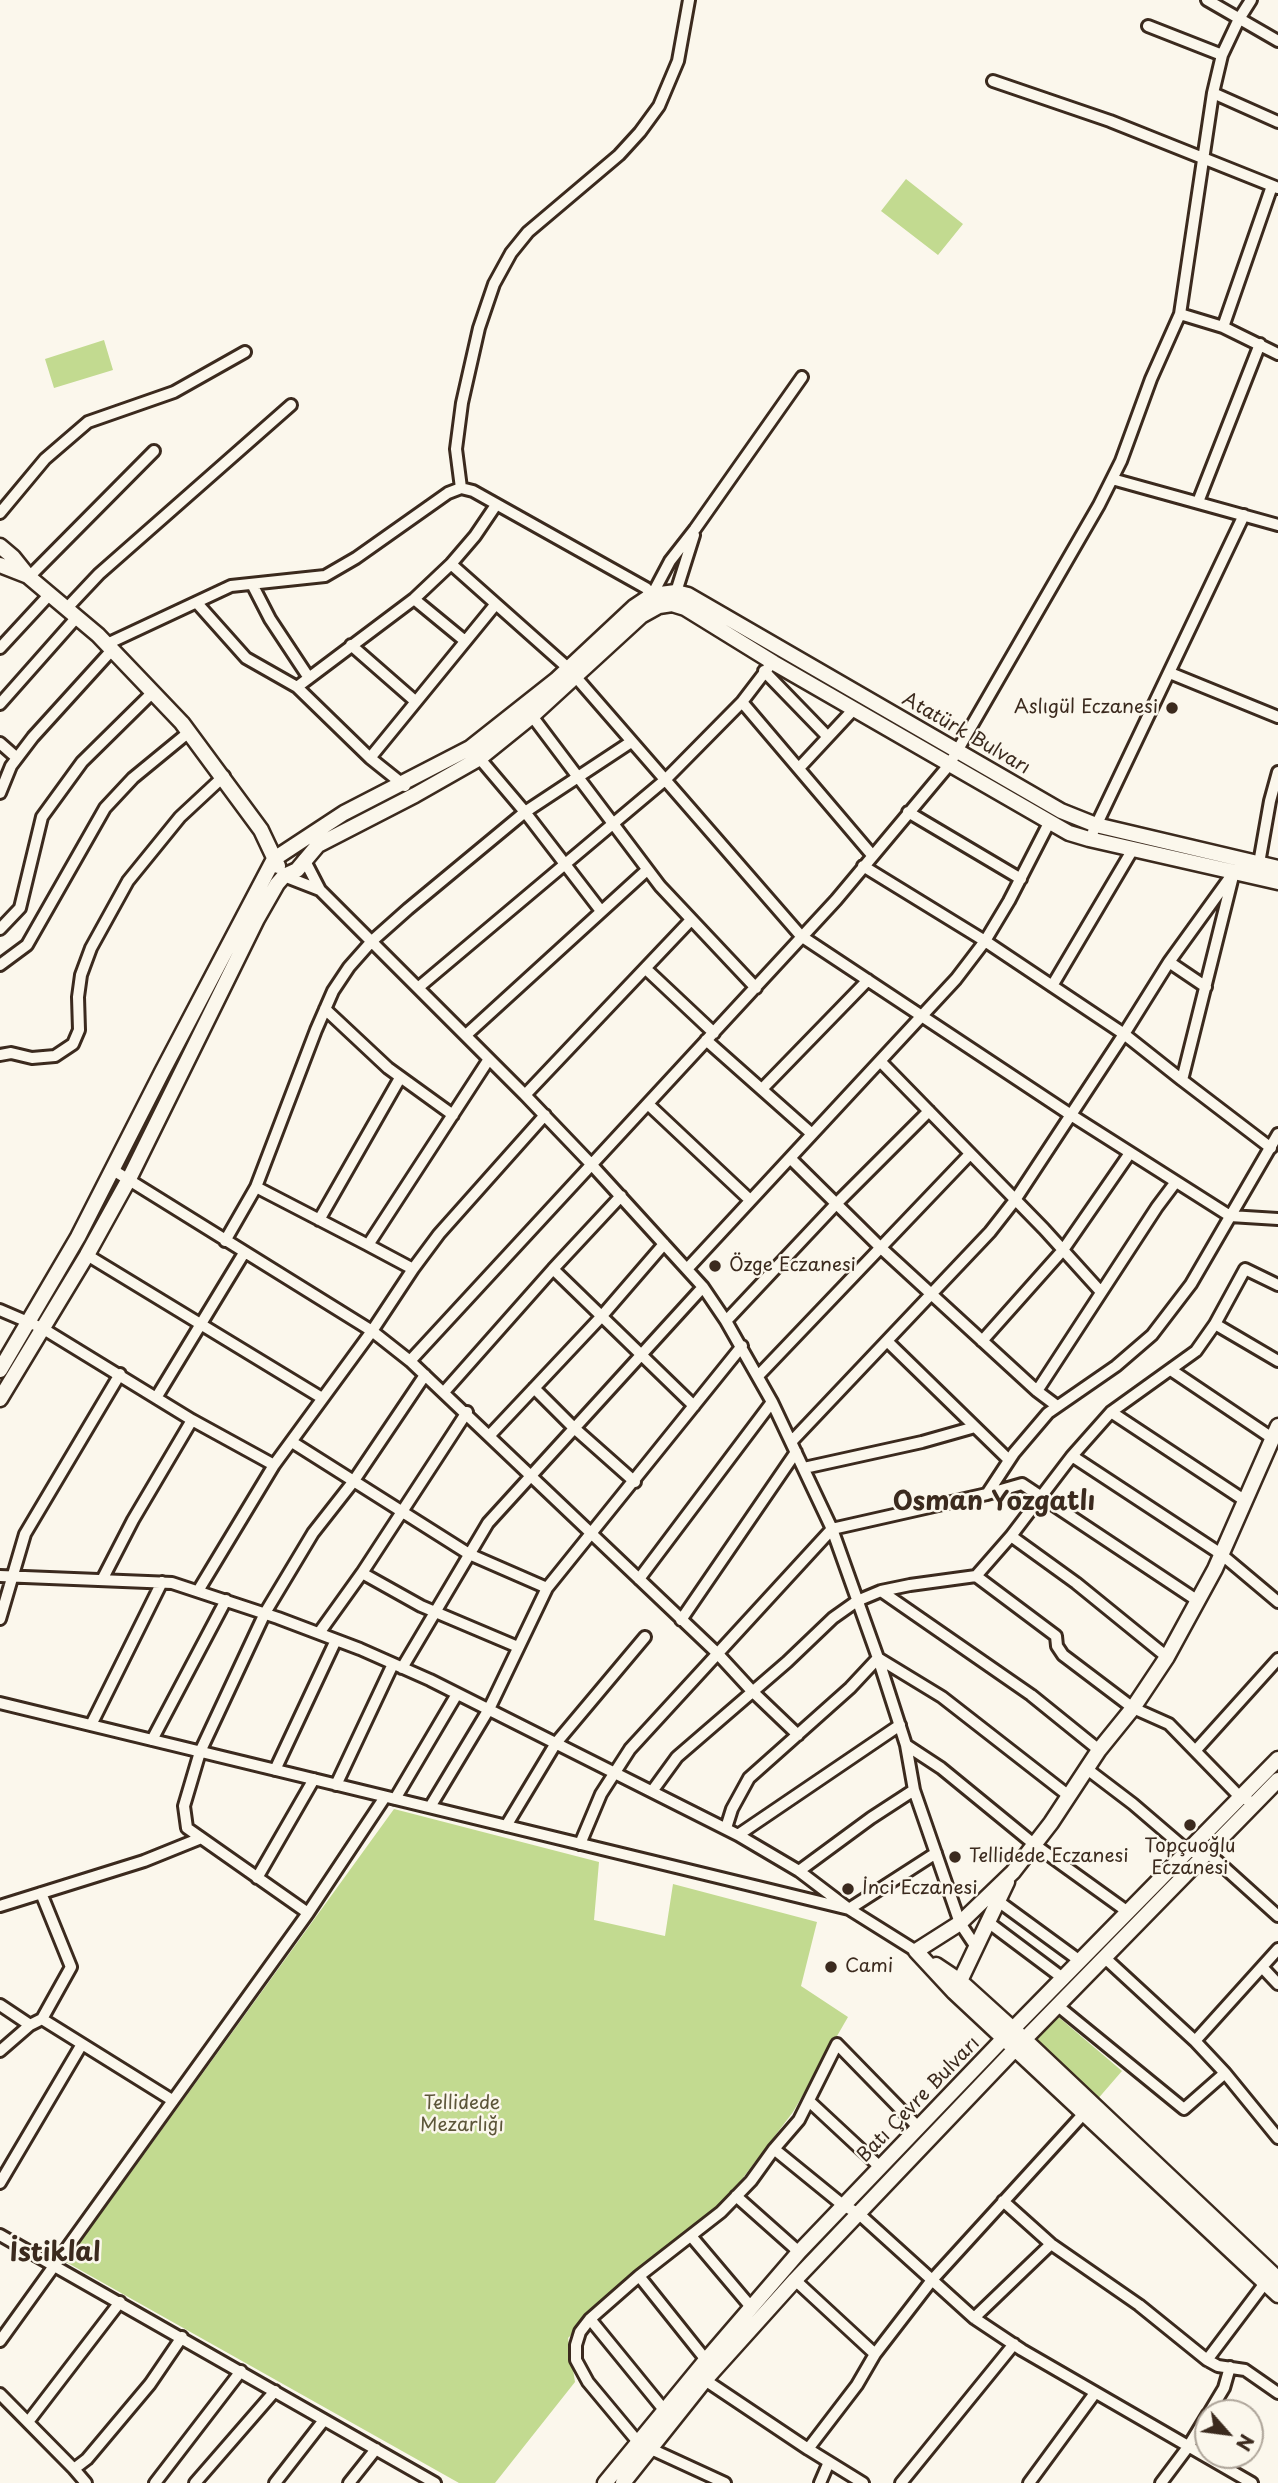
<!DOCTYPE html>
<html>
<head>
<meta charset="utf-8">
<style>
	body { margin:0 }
	#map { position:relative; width:1278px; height:2483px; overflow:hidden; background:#fbf7ec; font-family:"Playpen Sans",sans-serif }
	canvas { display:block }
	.north { position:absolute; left:1194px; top:2399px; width:70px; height:70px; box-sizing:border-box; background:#fbf7ec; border:2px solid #aea59a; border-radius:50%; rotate:118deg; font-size:19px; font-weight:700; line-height:28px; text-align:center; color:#3b2a1e }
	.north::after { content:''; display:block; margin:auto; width:24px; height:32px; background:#3b2a1e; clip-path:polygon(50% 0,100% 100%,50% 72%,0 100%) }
</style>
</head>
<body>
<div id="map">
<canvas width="1278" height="2483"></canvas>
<div class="north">N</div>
</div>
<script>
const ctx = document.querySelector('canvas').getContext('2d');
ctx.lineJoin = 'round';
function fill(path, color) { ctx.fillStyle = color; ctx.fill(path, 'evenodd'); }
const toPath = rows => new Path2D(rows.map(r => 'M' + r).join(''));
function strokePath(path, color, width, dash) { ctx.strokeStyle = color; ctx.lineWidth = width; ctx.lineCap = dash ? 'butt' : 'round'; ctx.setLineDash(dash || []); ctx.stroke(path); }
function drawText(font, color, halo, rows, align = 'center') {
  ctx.font = font + ' "Playpen Sans",sans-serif'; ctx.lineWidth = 5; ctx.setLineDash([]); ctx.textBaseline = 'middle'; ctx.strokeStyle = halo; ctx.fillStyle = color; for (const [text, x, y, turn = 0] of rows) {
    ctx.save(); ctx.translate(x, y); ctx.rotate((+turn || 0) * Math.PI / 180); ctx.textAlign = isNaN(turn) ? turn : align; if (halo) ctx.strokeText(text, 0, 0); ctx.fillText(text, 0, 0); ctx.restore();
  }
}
fill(toPath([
	[906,179,963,224,938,255,881,211],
	[104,340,113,370,54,388,45,359],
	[394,1809,599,1862,594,1920,665,1936,673,1884,817,1922,801,1986,848,2017,793,2112,720,2208,617,2291,568,2338,575,2382,495,2483,459,2483,66,2262],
	[1055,2014,1122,2071,1096,2101,1029,2044]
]), '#c2da90');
const minor = toPath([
	[1207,0,1278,41],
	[1148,26,1222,55],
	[993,81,1110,121,1278,188],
	[1213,93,1278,122],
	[1180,314,1223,327,1278,354],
	[1223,327,1272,186],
	[1112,479,1278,525],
	[1198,502,1260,344],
	[0,513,45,459,88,422,174,392,245,352],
	[451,564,568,668,801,936,1071,1115,1230,1216,1278,1219],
	[29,577,154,451],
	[252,584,270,619,309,678],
	[676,592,694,535],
	[652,595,670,561,695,529,802,377],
	[414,599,465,641],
	[656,600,646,588,473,491,461,488,456,449,462,403,479,328,494,284,511,253,528,232,619,155,640,132,659,106,678,61,689,0],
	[197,603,246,658,297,687,370,758,405,786],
	[67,608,99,574,291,405],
	[107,644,231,586,325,576,356,558,448,493,461,488],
	[351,645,415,701],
	[0,648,50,594],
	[764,671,828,737],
	[1170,673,1278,717],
	[297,687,414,599,451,564,475,536,496,505],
	[742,702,768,668],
	[0,704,77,617],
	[532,716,660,886,756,988],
	[0,743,17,758],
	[475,753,525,812,601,911],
	[370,758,495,605],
	[800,767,854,709],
	[0,793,11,766,33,737,112,650],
	[908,812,1021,879],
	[1093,832,1244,515],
	[304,859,320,890,525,1095,591,1164,703,1287,726,1321,772,1402,832,1529,878,1658,906,1745,914,1790,960,1923,976,1947],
	[863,866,985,941,1124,1034,1182,1080],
	[1258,869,1270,801,1278,772],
	[284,876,320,890],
	[0,929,20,908,42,817,82,762,153,692],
	[1169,962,1234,872,1182,1080,1271,1148],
	[0,965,27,945,105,808,133,778,189,732],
	[646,969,714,1033],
	[1052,986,1133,849],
	[419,987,665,780,742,702,872,855],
	[325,1009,388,1068,453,1115],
	[466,1035,647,870],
	[706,1040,812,1134],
	[0,1055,11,1053,32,1058,55,1056,73,1044,79,1030,78,997,81,975,91,948,128,881,180,817,224,776],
	[880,1061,1044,1229,1101,1292],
	[762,1089,868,980],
	[525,1095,690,921],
	[649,1105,750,1200],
	[790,1158,880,1247,1037,1391,1057,1406],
	[113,1170,372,1331,410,1361,717,1653,752,1691,798,1735],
	[256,1187,368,1245],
	[319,1220,400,1078],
	[225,1241,256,1187,316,1030,333,991,349,967,372,941,408,909,525,812,631,742],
	[87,1255,322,1398],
	[413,1269,368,1245,489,1059],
	[553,1269,621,1196],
	[687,1269,956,979,985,941,1009,901,1049,823],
	[0,1310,42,1328,192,1420,274,1465],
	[726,1321,836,1204,929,1111],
	[1215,1324,1245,1269,1278,1285],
	[887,1341,1009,1460],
	[982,1341,1063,1250,1130,1153],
	[410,1361,836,900,949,765,1099,505,1121,461,1151,379,1180,314,1213,93,1222,55,1239,19,1251,0],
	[1171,1370,1272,1438],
	[758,1376,970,1154],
	[534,1388,573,1427,635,1482],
	[1037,1391,1157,1207,1175,1183],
	[444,1392,553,1269,694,1406],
	[156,1398,244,1253],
	[1111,1412,1244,1500],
	[490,1435,601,1317,664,1244],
	[792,1441,990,1232,1015,1200,1124,1034,1169,962,1206,987],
	[292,1442,469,1554,547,1588,489,1709,430,1807],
	[1072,1456,1221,1554,1278,1602],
	[804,1468,922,1442,975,1427],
	[987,1494,1022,1484,1198,1601],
	[1011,1536,1076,1583,1167,1657],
	[362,1573,421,1606,518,1647],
	[0,1576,172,1583,278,1618,360,1649,430,1680,738,1835,900,1725],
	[976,1576,1056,1636,1057,1646,1063,1655,1133,1708,1169,1724,1240,1797,1248,1800],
	[639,1579,772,1402],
	[102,1580,133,1520,192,1420],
	[547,1588,742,1346],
	[198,1591,274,1465,372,1331,413,1269,439,1234,545,1115],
	[881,1591,1031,1695,1099,1750],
	[0,1619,25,1534,120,1374],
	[681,1620,796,1452],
	[319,1633,362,1573,467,1412],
	[402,1668,488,1523,703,1287],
	[0,1703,849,1909,916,1951],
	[91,1725,162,1582],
	[152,1740,226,1600],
	[906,1745,941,1768,1035,1845,1128,1912],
	[1196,1750,1278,1659],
	[1087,1769,1133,1804,1189,1852,1207,1852,1278,1916],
	[275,1770,336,1640],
	[336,1785,393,1664],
	[653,1790,677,1757,787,1662,833,1618,857,1601,881,1591,910,1585,976,1576,1011,1536,1072,1456,1111,1412,1196,1351,1215,1324,1278,1361],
	[914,1790,871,1818,799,1871,849,1909,936,1853],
	[395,1799,457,1694],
	[506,1826,556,1743,645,1637],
	[726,1828,732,1809,749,1778,850,1688,878,1658,942,1697,1069,1796],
	[738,1835,799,1871],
	[580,1844,601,1794,630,1749,832,1529,987,1494,1014,1453,1048,1413,1116,1366,1152,1335,1191,1284,1278,1134],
	[257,1878,314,1779],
	[41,1893,71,1967,42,2019],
	[998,1901,1080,1961],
	[0,1906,144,1861,201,1838],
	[308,1913,187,1828,184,1806,200,1752,265,1613,313,1533,353,1482,425,1375],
	[988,1922,1064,1979],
	[1105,1958,1195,2041,1225,2073,1278,2138],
	[1262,1967,1278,1984],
	[0,2005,30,2025,42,2019,172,2100],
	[1058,2006,1184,2109,1225,2073],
	[1195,2041,1278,1949],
	[0,2051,30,2025],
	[809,2101,881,2168],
	[774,2149,844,2206,858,2213,974,2318,1022,2350,1252,2483],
	[0,2183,82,2044],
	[736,2196,799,2252],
	[1003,2201,1051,2244,1139,2305,1207,2360,1218,2366,1245,2370,1278,2393],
	[0,2235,435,2483],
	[691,2236,751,2307],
	[639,2276,706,2360,705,2380,808,2449,857,2385,875,2354,932,2280,1087,2110],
	[795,2280,875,2354],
	[974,2318,1051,2244],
	[590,2319,665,2411],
	[0,2341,308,1913,385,1797],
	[1207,2360,1265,2283],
	[0,2394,74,2469,87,2459,150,2384,182,2337],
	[1209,2413,1224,2388,1230,2367],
	[28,2422,120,2302],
	[638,2442,588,2382,576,2360,576,2345,580,2332,590,2319,639,2276,721,2212,751,2181,774,2149,799,2120,837,2044,919,2128],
	[651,2449,725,2483],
	[808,2449,863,2483],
	[74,2469,86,2483],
	[155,2483,241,2371],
	[195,2483,275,2391],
	[275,2483,324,2420],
	[349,2483,376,2449],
	[820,2483,829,2462],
	[901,2483,1014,2344],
	[1029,2483,1095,2393],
	[1161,2483,1188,2447,1208,2414]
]);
const major = toPath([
	[0,546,13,557,29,577,98,635,182,723,261,830,278,866],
	[0,565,28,576],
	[0,1370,78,1237,162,1072,274,859,344,813,470,748,556,680,634,607,652,595,676,592,688,595,1061,811,1096,825,1278,868],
	[0,1399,87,1255,129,1179,257,919,277,884,284,876,297,870,318,845,415,795,480,758,532,716,641,616,659,606,672,604,685,608,774,663,1069,833,1089,839,1278,882],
	[916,1951,960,1923,1013,1872,1051,1823,1099,1750,1133,1708,1167,1657,1215,1569,1278,1426],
	[916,1951,954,1992,1278,2295],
	[936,1965,960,1981,1024,2039,1278,2279],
	[960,1981,1007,1882],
	[605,2483,706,2360,799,2252,1004,2038,1278,1759],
	[623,2483,705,2380,795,2280,1016,2048,1278,1780]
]);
strokePath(minor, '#3b2a1e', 16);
strokePath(major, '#3b2a1e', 19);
strokePath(minor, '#fbf7ec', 10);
strokePath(major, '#fbf7ec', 14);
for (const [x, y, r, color] of [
	[1172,708,7,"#3b2a1e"],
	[715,1266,7,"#3b2a1e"],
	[1190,1825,7,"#3b2a1e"],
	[955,1857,7,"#3b2a1e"],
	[848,1889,7,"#3b2a1e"],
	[831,1967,7,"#3b2a1e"]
]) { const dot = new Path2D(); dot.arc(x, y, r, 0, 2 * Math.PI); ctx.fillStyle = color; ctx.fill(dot); strokePath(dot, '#fbf7ec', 2.5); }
drawText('19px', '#3b2a1e', '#fbf7ec', [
	["Aslıgül Eczanesi",1158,708,"right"],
	["Özge Eczanesi",729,1266],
	["Topçuoğlu",1190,1847,"center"],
	["Eczanesi",1190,1869,"center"],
	["Tellidede Eczanesi",969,1857],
	["İnci Eczanesi",862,1889],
	["Cami",845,1967]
], 'left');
drawText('19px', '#3b2a1e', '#fbf7ec', [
	["Atatürk Bulvarı",966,734,30],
	["Batı Çevre Bulvarı",919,2100,-46]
]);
drawText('19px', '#5d563a', '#fbf7ec', [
	["Tellidede",462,2104],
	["Mezarlığı",462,2126]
]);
drawText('bold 26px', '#3b2a1e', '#fbf7ec', [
	["Osman Yozgatlı",994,1503],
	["İstiklal",55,2254]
]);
</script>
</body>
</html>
